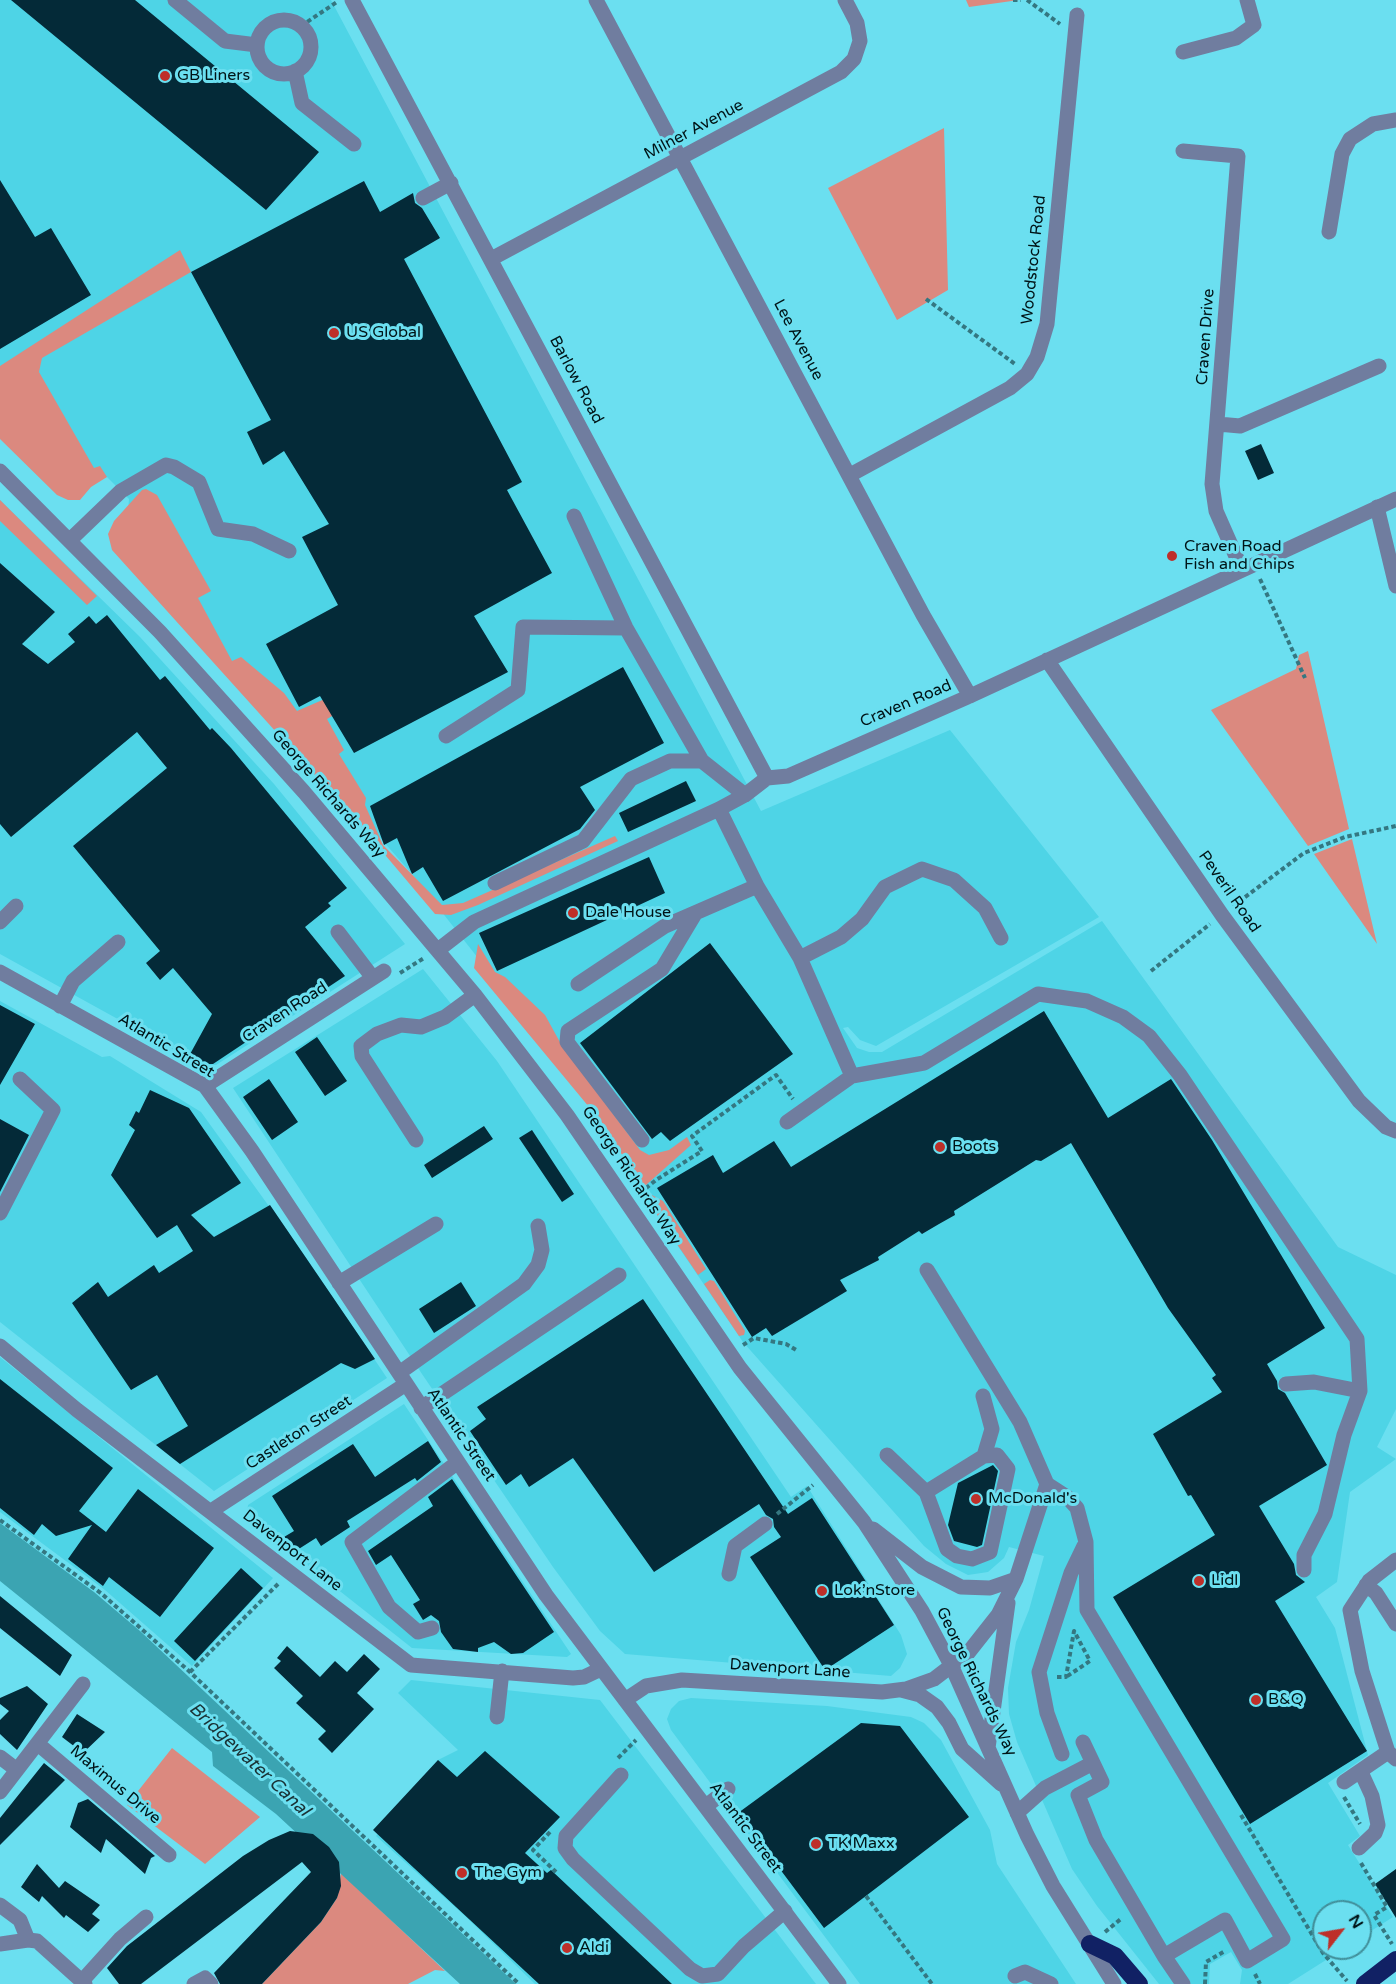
<!DOCTYPE html>
<html>
<head>
<meta charset="utf-8">
<style>
	body { margin:0 }
	#map { position:relative; width:1396px; height:1984px; overflow:hidden; background:#6bdff0; font-family:"Varela Round",sans-serif }
	canvas { display:block }
	.north { position:absolute; left:1312px; top:1900px; width:60px; height:60px; box-sizing:border-box; background:#6bdff0; border:2px solid #408e99; border-radius:50%; rotate:59deg; font-size:16px; font-weight:700; line-height:24px; text-align:center; color:#001417 }
	.north::after { content:''; display:block; margin:auto; width:21px; height:27px; background:#be2f29; clip-path:polygon(50% 0,100% 100%,50% 72%,0 100%) }
</style>
</head>
<body>
<div id="map">
<canvas width="1396" height="1984"></canvas>
<div class="north">N</div>
</div>
<script>
const ctx = document.querySelector('canvas').getContext('2d');
ctx.lineJoin = 'round';
function fill(path, color) { ctx.fillStyle = color; ctx.fill(path, 'evenodd'); }
const toPath = rows => new Path2D(rows.map(r => 'M' + r).join(''));
function strokePath(path, color, width, dash) { ctx.strokeStyle = color; ctx.lineWidth = width; ctx.lineCap = dash ? 'butt' : 'round'; ctx.setLineDash(dash || []); ctx.stroke(path); }
function drawText(font, color, halo, rows, align = 'center') {
  ctx.font = font + ' "Varela Round",sans-serif'; ctx.lineWidth = 6; ctx.setLineDash([]); ctx.textBaseline = 'middle'; ctx.strokeStyle = halo; ctx.fillStyle = color; for (const [text, x, y, turn = 0] of rows) {
    ctx.save(); ctx.translate(x, y); ctx.rotate((+turn || 0) * Math.PI / 180); ctx.textAlign = isNaN(turn) ? turn : align; if (halo) ctx.strokeText(text, 0, 0); ctx.fillText(text, 0, 0); ctx.restore();
  }
}
fill(toPath([
	[0,0,331,0,761,811,950,730,1099,917,876,1046,860,1040,848,1027,843,1028,857,1048,869,1052,882,1052,1102,921,1338,1247,1396,1275,1396,1409,1377,1447,1396,1459,1350,1492,1337,1582,1316,1597,1335,1628,1368,1755,1328,1783,1360,1836,1348,1845,1393,1917,1360,1938,1360,1912,1324,1912,1324,1948,1345,1948,1288,1984,1240,1984,1242,1970,1231,1952,1210,1964,1209,1984,1159,1984,1097,1906,1072,1869,1017,1742,1009,1714,1008,1688,1016,1642,1029,1610,1044,1556,1009,1547,1004,1558,988,1572,968,1575,946,1564,924,1546,743,1342,644,1196,638,1162,412,874,125,549,129,499,107,477,63,487,0,421],
	[0,500,140,637,274,784,405,944,216,1065,201,1065,0,954],
	[423,969,497,1061,791,1497,807,1486,901,1635,907,1654,900,1668,891,1676,625,1654,600,1631,553,1567,422,1374,233,1088],
	[0,1001,102,1057,110,1056,201,1112,307,1259,387,1378,214,1491,0,1322],
	[0,1357,273,1578,192,1666,105,1590,0,1512],
	[404,1404,571,1654,567,1657,412,1648,270,1536,247,1513,248,1505],
	[411,1680,600,1700,816,1984,535,1984,465,1916,376,1836,438,1760,458,1750,398,1693],
	[691,1698,827,1706,911,1717,924,1723,941,1740,990,1830,997,1864,1076,1984,860,1984,671,1730,667,1719,671,1709,679,1701]
]), '#4ed4e6');
fill(toPath([
	[966,0,1019,0,969,7],
	[944,128,948,290,897,320,828,188],
	[180,250,191,272,42,358,39,372,94,468,100,466,107,477,91,487,80,500,68,500,57,495,0,439,0,366],
	[146,489,157,495,211,591,198,598,232,661,241,657,284,693,297,711,327,698,346,708,327,719,344,750,339,754,366,798,365,805,383,845,442,905,463,903,615,836,618,841,478,905,451,915,435,914,359,824,112,550,108,534,114,521,142,490],
	[0,500,97,596,87,605,0,521],
	[1308,651,1349,829,1308,846,1211,710,1296,669,1299,655],
	[1352,839,1377,944,1314,854],
	[478,944,495,972,505,977,545,1015,561,1044,640,1150,649,1155,669,1150,687,1137,691,1145,646,1185,639,1185,608,1130,474,968],
	[650,1194,663,1201,706,1269,698,1275,645,1197],
	[710,1280,714,1281,745,1331,744,1335,739,1336,704,1284],
	[172,1748,260,1817,205,1864,127,1805],
	[341,1873,445,1971,435,1970,408,1984,262,1984,321,1922,337,1898]
]), '#db897f');
fill(toPath([
	[0,1523,94,1592,140,1631,516,1984,460,1984,276,1814,213,1766,212,1752,0,1581]
]), '#3ba4b2');
fill(toPath([
	[11,0,135,0,319,152,266,210],
	[0,180,35,237,51,228,91,295,0,349],
	[364,181,380,212,413,193,415,203,422,208,440,238,404,259,522,482,507,490,552,573,474,616,508,672,354,753,320,696,299,707,266,644,338,605,302,537,329,524,284,451,263,465,247,432,271,420,191,272],
	[1261,444,1274,473,1258,480,1245,451],
	[0,563,55,612,22,644,48,664,75,642,68,634,89,616,96,624,107,615,160,680,165,676,210,730,212,728,231,748,347,888,328,903,331,906,305,927,345,976,213,1064,205,1064,189,1056,212,1014,173,968,160,980,146,963,160,951,73,846,167,768,137,732,11,837,0,824],
	[623,667,664,743,580,787,595,810,580,829,443,901,423,867,412,874,397,838,384,845,370,806],
	[686,781,696,801,628,832,619,813],
	[649,857,665,893,497,971,479,933],
	[710,943,793,1054,670,1141,661,1132,652,1139,580,1043],
	[0,1005,35,1024,0,1085],
	[1044,1011,1108,1118,1171,1079,1212,1140,1325,1328,1267,1364,1277,1381,1278,1389,1285,1393,1327,1465,1259,1506,1294,1564,1296,1575,1305,1582,1275,1601,1367,1751,1250,1824,1113,1597,1215,1535,1191,1495,1188,1496,1153,1434,1222,1392,1212,1378,1216,1375,1168,1308,1071,1143,1041,1161,1036,1160,954,1211,955,1215,939,1224,922,1234,919,1231,878,1257,879,1260,840,1280,847,1291,772,1336,766,1328,752,1337,657,1188,713,1155,723,1173,774,1141,791,1167],
	[317,1037,347,1081,325,1096,295,1052],
	[269,1079,298,1122,272,1140,243,1097],
	[150,1090,189,1108,241,1183,191,1215,214,1237,270,1205,375,1359,355,1369,341,1363,180,1464,156,1445,188,1426,157,1375,131,1390,72,1303,98,1282,108,1297,154,1265,159,1273,193,1251,177,1225,157,1238,111,1175,135,1130,129,1125,136,1111,139,1113],
	[0,1119,29,1135,0,1192],
	[484,1126,493,1139,432,1178,424,1165],
	[532,1130,574,1194,562,1202,519,1138],
	[461,1282,476,1306,434,1333,419,1309],
	[643,1299,788,1514,812,1498,894,1625,825,1670,750,1557,781,1537,774,1527,773,1519,766,1515,759,1504,654,1572,573,1458,529,1487,521,1474,506,1485,470,1431,486,1419,477,1407],
	[0,1379,113,1468,79,1511,106,1532,138,1489,214,1548,160,1617,109,1577,103,1586,68,1559,92,1525,56,1536,42,1524,34,1535,0,1508],
	[428,1441,441,1462,417,1481,415,1478,347,1521,350,1527,321,1546,316,1538,294,1552,284,1537,294,1531,272,1496,353,1444,375,1477],
	[993,1465,998,1471,982,1545,977,1547,954,1541,948,1525,958,1483],
	[452,1479,554,1632,523,1653,511,1654,494,1642,478,1648,478,1652,453,1649,441,1632,439,1621,431,1615,423,1620,413,1604,420,1600,391,1555,376,1565,368,1551,433,1506,428,1497],
	[241,1568,263,1588,195,1661,174,1641],
	[0,1596,72,1655,60,1676,0,1628],
	[287,1646,320,1677,335,1661,347,1672,364,1654,380,1669,357,1693,374,1709,332,1753,318,1739,326,1731,296,1703,303,1696,274,1668,281,1661,277,1658],
	[27,1686,48,1704,17,1750,0,1734,0,1720,9,1711,0,1704,0,1698],
	[77,1714,105,1732,83,1753,62,1737],
	[861,1723,900,1726,969,1817,824,1928,738,1813],
	[485,1751,560,1817,525,1853,547,1873,551,1870,672,1984,539,1984,373,1830,438,1760,457,1777],
	[44,1763,65,1780,0,1845,0,1818],
	[88,1799,155,1856,151,1858,145,1874,106,1839,101,1853,70,1827,78,1803],
	[290,1831,313,1834,329,1847,339,1862,341,1886,337,1898,321,1922,262,1984,220,1984,214,1973,311,1872,302,1862,141,1984,119,1984,107,1968,127,1946,243,1856,269,1840],
	[37,1864,59,1888,65,1881,100,1905,92,1914,100,1920,88,1932,66,1915,64,1918,42,1896,39,1902,21,1887],
	[1396,1869,1396,1918,1375,1884]
]), '#042a38');
strokePath(toPath([
	[1013,0,1021,0],
	[1027,0,1060,24],
	[301,26,337,2],
	[926,299,1015,364],
	[1260,579,1305,678],
	[1233,906,1304,853,1345,837,1396,826],
	[1151,971,1210,924],
	[400,973,424,958],
	[640,1193,656,1180,702,1151,692,1136,776,1075,793,1099],
	[743,1345,754,1338,786,1344,798,1351],
	[777,1514,813,1485],
	[0,1520,102,1594,190,1672,519,1984],
	[190,1672,279,1583],
	[1057,1677,1066,1677,1074,1631,1090,1661,1066,1677],
	[618,1758,636,1740],
	[1344,1797,1360,1824],
	[1241,1815,1323,1953,1347,1981],
	[550,1832,533,1850,556,1872],
	[1361,1863,1387,1907,1374,1915,1392,1944],
	[866,1896,932,1984],
	[1105,1932,1122,1918],
	[1255,1974,1260,1984],
	[1205,1984,1206,1962,1225,1951]
]), '#347781', 4, [4.5, 3]);
strokePath(toPath([
	[175,0,225,41,257,45],
	[352,0,767,778],
	[596,0,923,615,970,696],
	'257 47a27 27 0 1 1 54 0a27 27 0 1 1-54 0Z',
	[1183,52,1236,38,1254,25,1247,0],
	[295,71,302,103,354,144],
	[1183,151,1238,156,1212,484,1216,511,1242,570],
	[423,198,451,183],
	[1329,232,1342,154,1350,139,1373,124,1396,120],
	[491,259,841,72,854,59,860,41,857,23,845,0],
	[1218,424,1240,426,1379,366],
	[0,471,160,632,304,792,475,995,567,1115,740,1368,864,1522,922,1611,952,1667,1027,1835,1053,1886,1114,1984],
	[850,475,1010,388,1027,374,1037,357,1047,324,1077,15],
	[1377,507,1396,586],
	[574,516,626,628,702,761],
	[70,540,121,491,166,465,174,467,199,482,218,529,253,534,289,551],
	[1047,660,1222,915,1359,1101,1386,1127,1396,1131],
	[446,736,518,690,523,627,626,628],
	[719,809,757,886,800,958,852,1076,787,1122],
	[495,883,583,841,631,779,670,761,702,761,745,795],
	[0,922,16,906],
	[338,932,373,978],
	[438,950,474,922,719,809,745,795,767,778,788,776,970,696,1396,499],
	[800,958,841,937,862,919,885,887,922,869,954,880,985,908,1001,938],
	[0,972,205,1086,252,1151,546,1595,839,1984],
	[578,984,665,926,757,886],
	[60,1006,73,981,118,942],
	[852,1076,924,1063,1038,994,1087,1001,1123,1017,1149,1036,1180,1075,1357,1339,1360,1391,1314,1382,1286,1384],
	[205,1086,384,971],
	[416,1140,362,1056,361,1046,377,1034,401,1025,421,1027,445,1017,475,995],
	[642,1140,567,1042,568,1031,662,969,695,914],
	[0,1213,53,1110,20,1079],
	[927,1270,1020,1422,1047,1484,1067,1497,1077,1508,1086,1542,1087,1610,1283,1939,1247,1961,1225,1920,1164,1956,1096,1840,1078,1795,1102,1782,1083,1742],
	[339,1283,436,1224],
	[0,1346,77,1410,411,1665,573,1678,584,1677,601,1669],
	[399,1373,524,1284,538,1265,542,1250,538,1226],
	[983,1396,992,1429,984,1456],
	[421,1408,619,1275],
	[887,1455,926,1492,947,1549,957,1556,972,1559,990,1552,1008,1469,997,1455,984,1456,926,1492],
	[211,1511,406,1384],
	[873,1529,922,1567,961,1587,990,1588,1016,1579],
	[1396,1560,1369,1581,1350,1610,1362,1671,1388,1752,1396,1759],
	[1304,1570,1304,1555,1325,1514,1344,1435,1360,1391],
	[729,1574,735,1546,765,1524],
	[1366,1585,1376,1593,1396,1624],
	[432,1628,418,1632,389,1607,352,1542,458,1462],
	[901,1690,920,1695,937,1707,949,1723,962,1749,1001,1784],
	[625,1700,646,1686,682,1680,882,1692,906,1689,934,1679,968,1653,998,1615,1016,1579,1047,1484],
	[497,1717,502,1671],
	[38,1744,169,1855],
	[988,1748,1008,1603],
	[1062,1754,1047,1713,1039,1672,1071,1573,1084,1546],
	[0,1757,17,1770],
	[621,1775,566,1836,565,1848,573,1859,690,1969,702,1976,718,1974,744,1946,785,1911],
	[1344,1782,1388,1752],
	[0,1792,83,1684],
	[706,1806,728,1789],
	[1017,1813,1045,1788,1093,1763],
	[1359,1848,1375,1833,1378,1825,1372,1796,1361,1772],
	[0,1905,20,1920,28,1940],
	[0,1944,28,1940,37,1941,85,1984],
	[1164,1956,1183,1984],
	[1015,1976,1025,1972,1051,1984],
	[82,1981,120,1939,146,1917],
	[194,1984,205,1978,211,1984]
]), '#707d9f', 15);
strokePath(toPath([
	[1090,1944,1115,1956,1139,1984],
	[1365,1984,1396,1960]
]), '#112164', 18);
for (const [x, y, r, color] of [
	[165,76,6,"#be2f29"],
	[334,333,6,"#be2f29"],
	[1172,556,6,"#be2f29"],
	[573,913,6,"#be2f29"],
	[940,1147,6,"#be2f29"],
	[976,1499,6,"#be2f29"],
	[1199,1581,6,"#be2f29"],
	[822,1591,6,"#be2f29"],
	[1256,1700,6,"#be2f29"],
	[816,1844,6,"#be2f29"],
	[462,1873,6,"#be2f29"],
	[567,1948,6,"#be2f29"]
]) { const dot = new Path2D(); dot.arc(x, y, r, 0, 2 * Math.PI); ctx.fillStyle = color; ctx.fill(dot); strokePath(dot, '#6bdff0', 2); }
drawText('16px', '#001417', '#6bdff0', [
	["GB Liners",177,76],
	["US Global",346,333],
	["Craven Road",1184,547],
	["Fish and Chips",1184,565],
	["Dale House",585,913],
	["Boots",952,1147],
	["McDonald's",988,1499],
	["Lidl",1211,1581],
	["Lok’nStore",834,1591],
	["B&Q",1268,1700],
	["TK Maxx",828,1844],
	["The Gym",474,1873],
	["Aldi",579,1948]
], 'left');
drawText('16px', '#001417', '#6bdff0', [
	["Milner Avenue",694,130,-28],
	["Woodstock Road",1034,260,-84],
	["Craven Drive",1206,337,-86],
	["Lee Avenue",798,340,62],
	["Barlow Road",576,380,62],
	["Craven Road",906,704,-23],
	["George Richards Way",328,794,49],
	["Peveril Road",1229,892,55],
	["Craven Road",285,1013,-33],
	["Atlantic Street",166,1046,31],
	["George Richards Way",631,1176,56],
	["Castleton Street",299,1433,-33],
	["Atlantic Street",461,1435,56],
	["Davenport Lane",292,1551,38],
	["Davenport Lane",790,1669,4],
	["George Richards Way",976,1682,64],
	["Maximus Drive",115,1785,40],
	["Atlantic Street",745,1828,53]
]);
drawText('italic 18px', '#1a3235', '#6bdff0', [
	["Bridgewater Canal",249,1760,43]
]);
</script>
</body>
</html>
